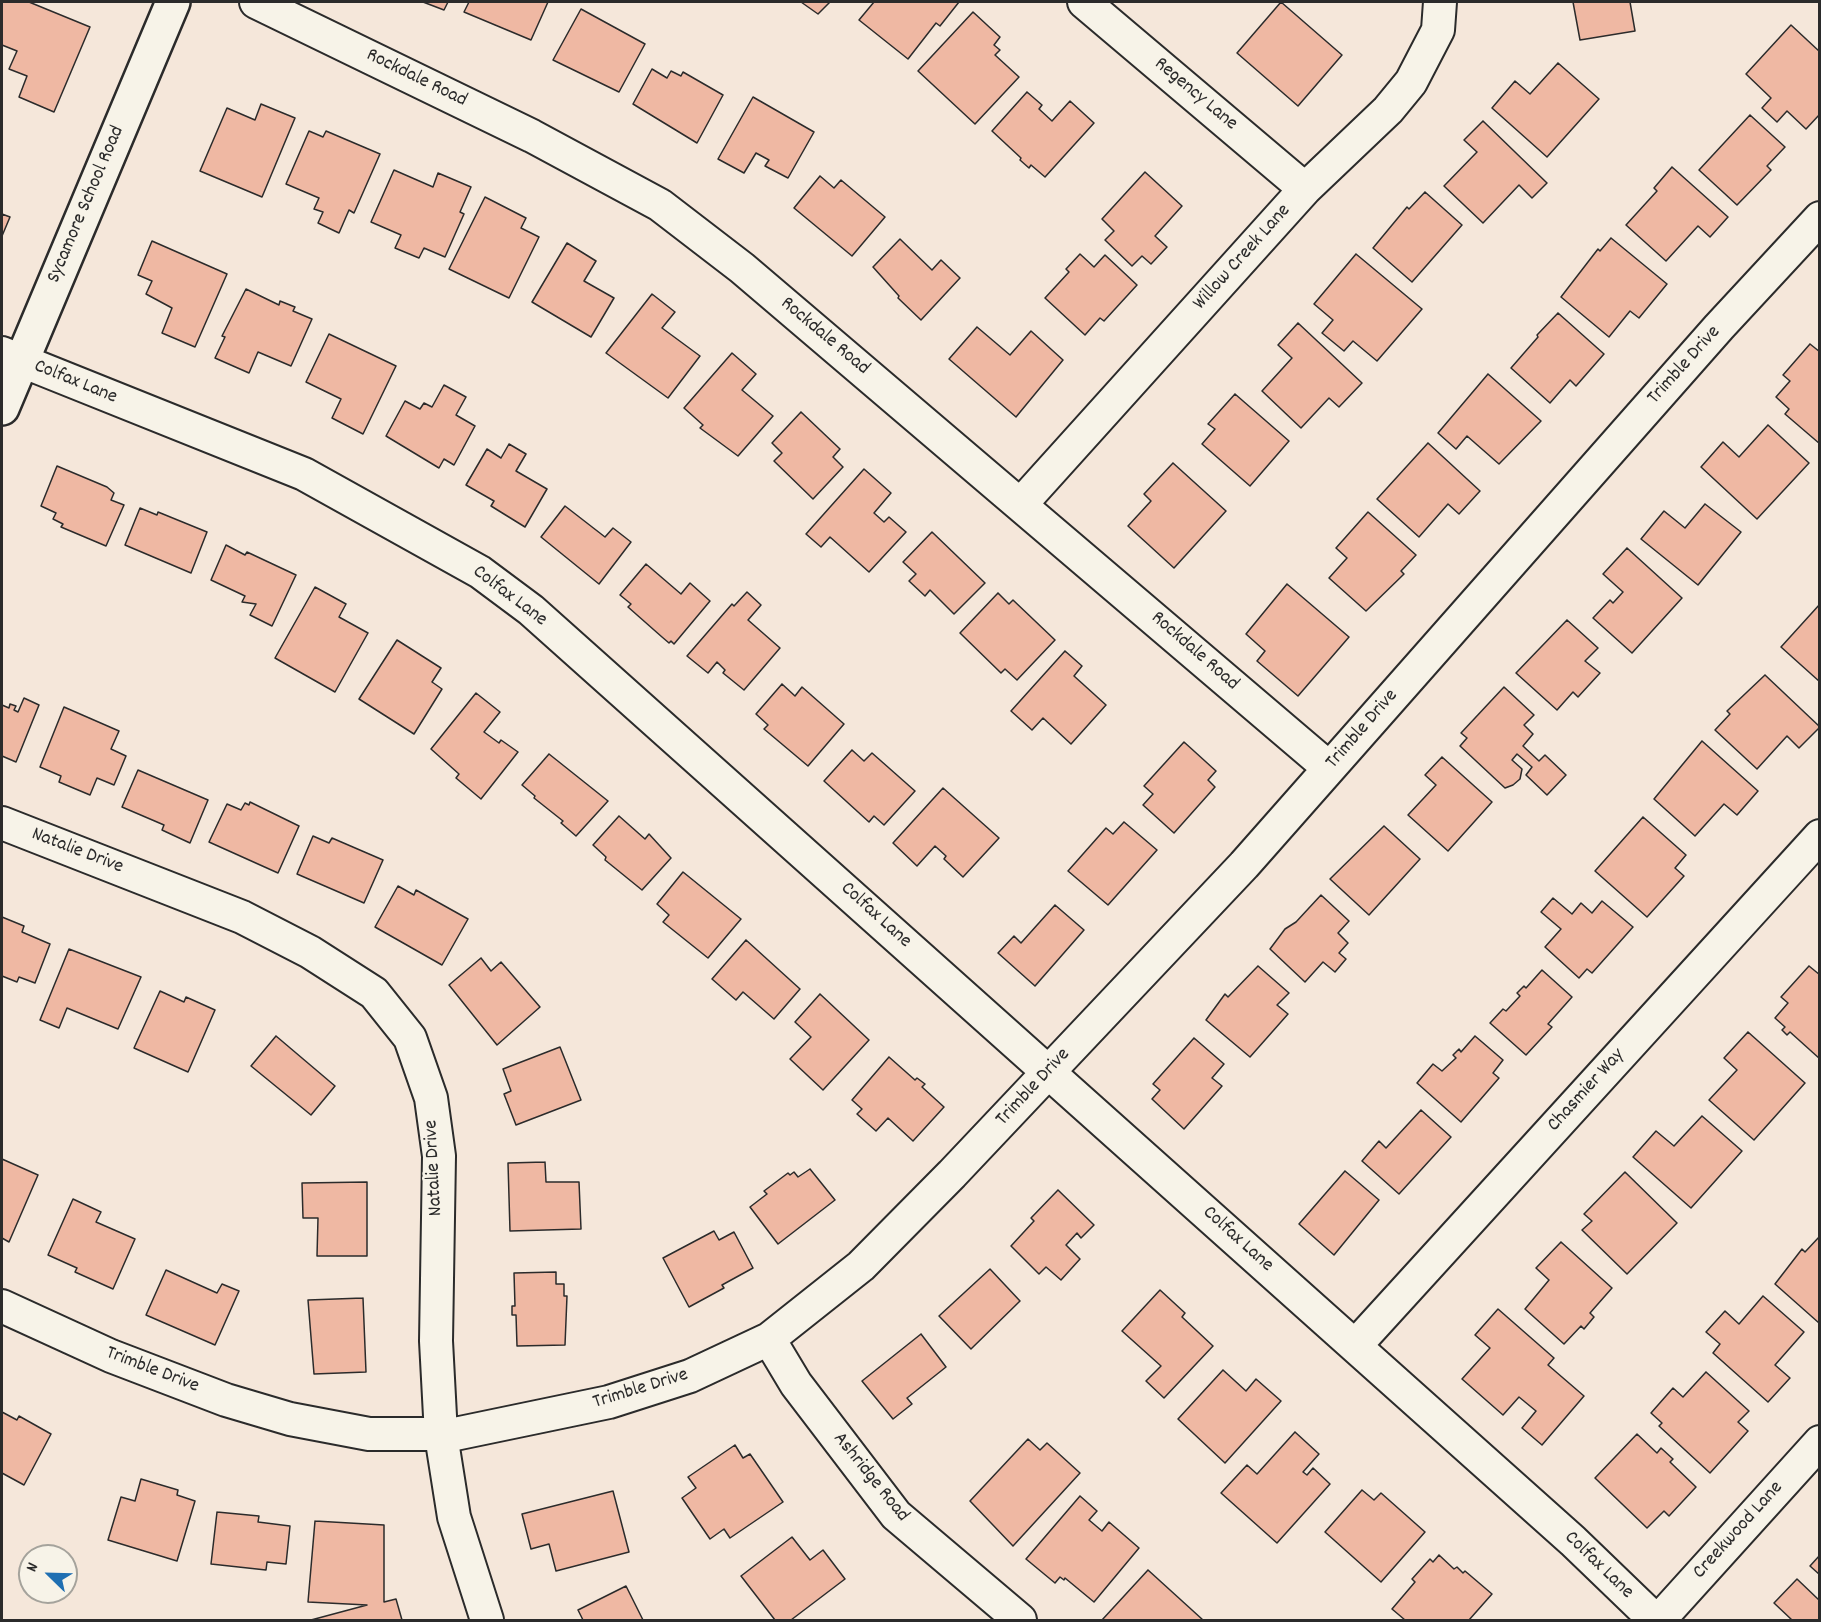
<!DOCTYPE html>
<html>
<head>
<meta charset="utf-8">
<style>
	body { margin:0 }
	#map { position:relative; width:1821px; height:1622px; overflow:hidden; background:#f5e7da; font-family:Dekko,sans-serif }
	canvas { display:block }
	.frame { position:absolute; inset:0; border:3px solid #2b2b2b; pointer-events:none }
	.north { position:absolute; left:18px; top:1544px; width:60px; height:60px; box-sizing:border-box; background:#f7f3e8; border:2px solid #a5a39c; border-radius:50%; rotate:293deg; font-size:16px; font-weight:700; line-height:24px; text-align:center; color:#2b2b2b }
	.north::after { content:''; display:block; margin:auto; width:21px; height:27px; background:#1f6fb2; clip-path:polygon(50% 0,100% 100%,50% 72%,0 100%) }
</style>
</head>
<body>
<div id="map">
<canvas width="1821" height="1622"></canvas>
<div class="frame"></div>
<div class="north">N</div>
</div>
<script>
const ctx = document.querySelector('canvas').getContext('2d');
ctx.lineJoin = 'round';
function fill(path, color) { ctx.fillStyle = color; ctx.fill(path, 'evenodd'); }
const toPath = rows => new Path2D(rows.map(r => 'M' + r).join(''));
function strokePath(path, color, width, dash) { ctx.strokeStyle = color; ctx.lineWidth = width; ctx.lineCap = dash ? 'butt' : 'round'; ctx.setLineDash(dash || []); ctx.stroke(path); }
function drawText(font, color, halo, rows, align = 'center') {
  ctx.font = font + ' Dekko,sans-serif'; ctx.lineWidth = 5; ctx.setLineDash([]); ctx.textBaseline = 'middle'; ctx.strokeStyle = halo; ctx.fillStyle = color; for (const [text, x, y, turn = 0] of rows) {
    ctx.save(); ctx.translate(x, y); ctx.rotate((+turn || 0) * Math.PI / 180); ctx.textAlign = isNaN(turn) ? turn : align; if (halo) ctx.strokeText(text, 0, 0); ctx.fillText(text, 0, 0); ctx.restore();
  }
}
const building = toPath([
	[2,2,29,2,90,27,54,112,19,97,27,76,9,69,17,51,2,45,2,2],
	[423,2,448,2,444,10,423,2],
	[469,2,548,2,531,40,464,12,469,2],
	[801,2,830,2,818,14,801,2],
	[874,2,959,2,940,26,936,23,908,59,859,20,874,2],
	[1281,2,1342,55,1298,106,1237,53,1281,2],
	[1573,2,1630,2,1635,31,1580,40,1573,2],
	[581,9,645,44,619,92,553,60,581,9],
	[973,12,1000,37,994,45,1000,50,995,55,1019,77,975,124,918,71,973,12],
	[1791,25,1820,52,1820,114,1806,129,1787,111,1777,122,1762,108,1771,98,1746,74,1791,25],
	[1558,63,1599,99,1547,157,1492,108,1515,81,1530,94,1558,63],
	[652,69,667,78,671,71,681,76,683,72,723,95,697,143,633,104,652,69],
	[1027,92,1042,105,1039,109,1052,121,1070,101,1094,123,1045,177,1031,165,1029,168,1020,160,1021,158,992,131,1027,92],
	[753,97,814,132,788,178,765,166,769,160,756,153,744,173,718,159,753,97],
	[261,104,295,118,262,197,200,171,227,108,255,120,261,104],
	[1750,115,1785,147,1767,166,1771,170,1737,205,1699,170,1750,115],
	[1483,121,1547,183,1532,198,1519,185,1483,223,1444,186,1477,152,1464,140,1483,121],
	[309,131,323,137,326,131,380,154,354,213,349,210,339,233,318,223,323,212,314,209,319,198,286,184,309,131],
	[1672,167,1728,217,1710,237,1698,226,1666,261,1626,225,1657,191,1654,188,1672,167],
	[394,170,433,187,438,173,471,187,460,212,464,214,445,257,424,248,419,258,395,248,401,235,371,222,394,170],
	[1145,172,1182,206,1155,236,1167,247,1151,264,1142,256,1132,266,1105,240,1114,231,1102,219,1145,172],
	[820,176,834,188,841,180,885,217,852,256,794,208,820,176],
	[1425,192,1462,225,1412,282,1373,248,1407,207,1409,209,1425,192],
	[485,197,526,218,521,228,539,237,509,298,449,269,485,197],
	[2,214,10,217,2,236,2,214],
	[1611,238,1667,284,1639,318,1630,311,1609,337,1561,297,1598,249,1600,251,1611,238],
	[900,239,932,270,941,260,960,278,921,320,898,298,899,296,873,267,900,239],
	[152,241,227,274,195,347,162,333,172,308,146,294,152,281,138,275,152,241],
	[567,243,596,261,584,281,614,298,591,337,532,302,567,243],
	[1080,254,1094,267,1105,255,1137,285,1104,321,1100,318,1085,335,1045,298,1069,272,1066,269,1080,254],
	[1356,254,1422,309,1377,361,1353,341,1344,351,1322,333,1333,320,1314,304,1356,254],
	[246,289,279,305,280,301,295,307,293,311,312,319,291,366,258,352,249,373,215,358,225,337,222,336,246,289],
	[652,294,675,312,662,328,700,356,668,398,606,353,652,294],
	[1558,313,1604,354,1576,386,1570,380,1550,403,1511,368,1538,337,1537,335,1558,313],
	[1298,323,1362,383,1339,407,1329,398,1301,428,1262,391,1292,358,1278,345,1298,323],
	[977,327,1010,355,1031,331,1063,360,1016,417,949,359,977,327],
	[329,334,396,366,363,434,332,418,341,399,306,382,329,334],
	[1810,344,1820,352,1820,444,1785,414,1789,409,1776,397,1790,381,1783,375,1810,344],
	[732,353,756,374,742,390,773,416,738,456,700,428,703,425,684,408,732,353],
	[1488,374,1541,421,1499,464,1467,436,1456,449,1438,433,1488,374],
	[444,385,466,397,456,415,475,426,454,465,444,459,439,468,386,436,405,401,420,409,424,403,432,407,444,385],
	[1235,394,1289,441,1250,486,1202,444,1215,429,1208,424,1235,394],
	[801,412,840,449,833,457,843,467,813,499,774,461,782,453,772,443,801,412],
	[1768,425,1809,463,1757,519,1701,467,1723,442,1739,457,1768,425],
	[1428,443,1480,491,1459,514,1448,504,1419,537,1377,499,1428,443],
	[509,444,526,454,516,471,547,489,525,527,491,506,494,501,466,485,487,449,501,458,509,444],
	[1173,463,1226,511,1174,568,1128,526,1151,501,1144,494,1173,463],
	[57,466,107,487,114,493,111,500,124,505,106,546,61,527,63,524,53,519,56,513,41,506,57,466],
	[864,469,891,493,874,513,884,522,889,517,906,532,869,572,830,537,821,547,806,534,864,469],
	[1705,504,1741,532,1698,585,1641,539,1664,511,1685,528,1705,504],
	[565,506,605,537,613,528,631,542,599,584,541,537,565,506],
	[140,508,157,515,158,512,207,532,191,573,125,545,140,508],
	[1368,512,1416,555,1401,571,1404,574,1366,611,1329,578,1347,558,1336,548,1368,512],
	[932,532,985,583,954,614,930,590,925,596,909,581,916,574,903,562,932,532],
	[226,545,245,555,247,552,296,575,272,626,250,615,256,604,242,602,245,596,211,580,226,545],
	[1627,548,1682,598,1632,653,1593,618,1610,600,1613,603,1623,592,1603,574,1627,548],
	[646,564,681,594,690,583,710,601,674,644,671,641,669,643,662,637,628,607,631,604,620,595,646,564],
	[1287,584,1349,637,1298,696,1257,661,1265,651,1246,634,1287,584],
	[315,587,346,604,339,617,368,633,335,692,275,658,315,587],
	[747,592,761,605,748,620,780,648,744,690,723,673,725,670,717,662,708,673,687,656,732,604,734,606,747,592],
	[998,593,1009,604,1013,600,1055,640,1017,680,1005,669,1001,673,960,633,998,593],
	[1820,604,1820,682,1781,647,1820,604],
	[1567,620,1598,648,1585,661,1600,673,1578,697,1573,692,1557,710,1516,673,1567,620],
	[397,640,441,668,432,682,442,689,414,734,359,699,397,640],
	[1065,651,1082,666,1074,676,1106,705,1071,744,1043,718,1032,730,1011,711,1065,651],
	[1765,675,1820,727,1799,748,1787,736,1757,769,1715,730,1730,714,1727,711,1765,675],
	[782,684,795,696,802,687,844,724,808,766,764,729,768,725,756,714,782,684],
	[1504,687,1534,715,1524,725,1533,734,1523,746,1539,761,1545,755,1566,775,1547,795,1526,775,1532,767,1517,754,1512,760,1522,769,1520,779,1513,785,1505,788,1460,746,1467,738,1461,733,1504,687],
	[476,693,500,712,484,732,499,743,501,740,518,752,481,799,456,778,459,774,431,749,476,693],
	[24,698,39,705,16,762,2,756,2,705,9,708,10,704,16,706,14,710,18,712,24,698],
	[64,707,119,731,111,749,126,756,114,785,97,778,90,795,59,782,61,776,40,767,64,707],
	[1702,741,1758,791,1737,815,1724,804,1695,836,1654,799,1702,741],
	[1184,742,1216,771,1208,780,1215,787,1174,833,1143,805,1153,794,1144,786,1184,742],
	[852,750,864,761,872,753,915,791,884,825,874,816,869,822,824,781,852,750],
	[549,754,608,801,576,836,561,823,563,821,534,798,535,796,522,785,549,754],
	[1442,757,1492,802,1448,851,1408,815,1436,785,1425,775,1442,757],
	[138,770,208,800,190,843,162,830,164,825,122,807,138,770],
	[943,788,999,838,963,877,944,859,946,856,935,846,917,866,893,843,943,788],
	[250,802,299,826,278,873,209,842,227,804,241,810,245,803,249,805,250,802],
	[619,816,645,839,649,834,671,858,642,890,605,860,606,857,593,845,619,816],
	[1643,817,1686,855,1675,868,1684,876,1647,917,1595,871,1643,817],
	[1124,822,1157,850,1108,905,1068,871,1106,828,1113,834,1124,822],
	[1384,826,1420,859,1369,915,1330,879,1384,826],
	[313,836,329,843,332,838,383,860,364,903,297,874,313,836],
	[683,872,741,919,708,958,663,922,669,915,657,904,683,872],
	[398,886,414,895,416,890,468,919,442,965,375,927,398,886],
	[1321,895,1349,921,1338,933,1348,943,1339,953,1346,959,1335,972,1323,962,1305,982,1270,949,1285,929,1296,922,1321,895],
	[1553,898,1572,914,1581,903,1592,913,1602,901,1633,927,1592,973,1587,969,1579,978,1545,947,1561,929,1541,912,1553,898],
	[1055,905,1084,930,1035,986,998,953,1014,936,1021,943,1055,905],
	[2,917,24,926,22,932,50,944,35,983,19,977,17,982,2,976,2,917],
	[746,940,800,989,774,1019,743,992,736,1000,712,979,746,940],
	[69,949,141,977,118,1029,67,1008,59,1028,40,1020,69,949],
	[481,958,491,971,501,962,540,1007,497,1045,449,985,481,958],
	[1258,966,1289,993,1277,1005,1288,1014,1250,1057,1206,1020,1225,994,1228,997,1258,966],
	[1809,966,1820,975,1820,1059,1790,1032,1787,1035,1782,1030,1785,1027,1775,1018,1788,1003,1781,997,1809,966],
	[1542,970,1572,997,1548,1024,1552,1027,1526,1055,1490,1023,1503,1009,1506,1011,1520,996,1517,993,1524,986,1526,988,1542,970],
	[160,991,184,1002,186,997,215,1010,188,1072,134,1048,160,991],
	[820,994,869,1040,823,1090,790,1059,811,1037,795,1022,820,994],
	[1748,1032,1805,1083,1754,1140,1709,1100,1737,1070,1724,1058,1748,1032],
	[276,1036,335,1086,311,1115,251,1066,276,1036],
	[1475,1036,1503,1060,1493,1073,1499,1078,1461,1122,1417,1083,1433,1064,1442,1071,1456,1058,1453,1055,1459,1049,1461,1052,1475,1036],
	[1194,1038,1224,1064,1212,1078,1222,1086,1184,1129,1152,1099,1160,1090,1153,1084,1194,1038],
	[560,1047,581,1100,516,1125,504,1094,511,1091,503,1069,560,1047],
	[889,1057,915,1080,917,1078,925,1084,922,1087,944,1107,913,1141,888,1118,876,1131,857,1114,862,1109,852,1100,889,1057],
	[1421,1110,1451,1137,1399,1194,1362,1161,1379,1141,1386,1148,1421,1110],
	[1702,1116,1742,1151,1691,1208,1633,1157,1656,1131,1674,1146,1702,1116],
	[2,1159,38,1175,9,1242,2,1238,2,1159],
	[545,1162,546,1182,579,1182,581,1229,510,1231,508,1163,545,1162],
	[810,1169,835,1200,778,1244,750,1207,767,1194,764,1191,788,1173,790,1175,794,1172,798,1177,810,1169],
	[1345,1171,1379,1200,1334,1255,1299,1224,1345,1171],
	[1625,1172,1677,1223,1627,1274,1582,1230,1592,1221,1584,1214,1625,1172],
	[367,1182,367,1256,317,1256,318,1218,303,1218,302,1183,367,1182],
	[1058,1190,1094,1225,1081,1238,1077,1233,1066,1245,1080,1259,1061,1280,1046,1267,1039,1274,1011,1246,1034,1221,1031,1218,1058,1190],
	[73,1199,101,1212,96,1222,135,1239,113,1289,75,1272,77,1268,48,1255,73,1199],
	[714,1231,719,1240,734,1232,753,1268,722,1285,724,1288,689,1307,663,1258,714,1231],
	[1820,1236,1820,1322,1819,1323,1775,1284,1802,1249,1805,1252,1820,1236],
	[1561,1242,1612,1288,1590,1313,1594,1317,1584,1329,1581,1326,1564,1344,1525,1309,1549,1280,1536,1268,1561,1242],
	[990,1269,1020,1301,971,1349,939,1316,990,1269],
	[166,1270,217,1293,222,1284,239,1291,215,1345,146,1315,166,1270],
	[556,1272,556,1284,564,1284,564,1296,567,1296,565,1345,517,1346,516,1315,512,1315,512,1306,515,1306,514,1273,556,1272],
	[1160,1290,1185,1313,1182,1317,1213,1346,1164,1398,1146,1381,1161,1366,1122,1331,1160,1290],
	[1763,1296,1804,1332,1775,1365,1790,1378,1768,1402,1713,1353,1720,1344,1706,1332,1725,1311,1739,1324,1763,1296],
	[363,1298,366,1372,314,1374,308,1300,363,1298],
	[1498,1309,1554,1358,1548,1365,1584,1396,1542,1445,1522,1428,1536,1411,1519,1397,1503,1415,1462,1379,1490,1348,1475,1335,1498,1309],
	[921,1334,946,1367,907,1398,912,1404,893,1419,862,1381,921,1334],
	[1223,1370,1246,1391,1256,1379,1281,1401,1225,1463,1178,1419,1223,1370],
	[1706,1372,1749,1411,1738,1422,1748,1431,1710,1473,1659,1426,1662,1423,1651,1413,1673,1388,1683,1397,1706,1372],
	[2,1412,17,1420,19,1416,51,1434,24,1485,2,1473,2,1412],
	[1295,1432,1319,1454,1303,1472,1307,1475,1313,1468,1330,1484,1277,1543,1221,1493,1247,1465,1257,1474,1295,1432],
	[1637,1434,1657,1453,1661,1448,1673,1459,1670,1462,1696,1487,1669,1516,1664,1511,1647,1528,1595,1478,1637,1434],
	[1028,1439,1040,1450,1047,1443,1080,1473,1013,1546,970,1501,1028,1439],
	[735,1445,743,1458,750,1454,783,1502,730,1538,724,1529,710,1539,682,1498,696,1488,688,1477,735,1445],
	[141,1479,178,1490,177,1495,195,1501,177,1561,108,1540,121,1497,135,1501,141,1479],
	[1362,1490,1374,1500,1381,1493,1425,1532,1381,1582,1325,1532,1362,1490],
	[613,1491,629,1552,556,1571,549,1544,531,1549,522,1514,613,1491],
	[1080,1496,1097,1511,1089,1520,1102,1531,1109,1522,1139,1548,1094,1602,1065,1578,1064,1580,1060,1577,1055,1583,1026,1559,1080,1496],
	[217,1512,259,1516,258,1522,290,1526,286,1564,267,1562,266,1570,211,1564,217,1512],
	[315,1521,384,1525,384,1602,396,1599,402,1620,311,1620,367,1605,308,1602,315,1521],
	[792,1537,810,1560,823,1550,845,1579,791,1620,775,1620,741,1576,792,1537],
	[1439,1555,1454,1569,1457,1567,1463,1573,1465,1571,1492,1594,1469,1620,1405,1620,1392,1609,1415,1582,1412,1579,1430,1559,1433,1562,1439,1555],
	[1820,1555,1820,1575,1810,1566,1820,1555],
	[1148,1570,1203,1620,1102,1620,1148,1570],
	[1797,1579,1820,1601,1820,1620,1792,1620,1774,1603,1797,1579],
	[626,1586,643,1620,583,1620,578,1610,626,1586]
]);
fill(building, '#efb8a3');
strokePath(building, '#2b2b2b', 1.5);
const minor = toPath([
	[256,2,532,136,660,205,742,268,1329,768],
	[1084,2,1305,189],
	[2,353,304,474,480,572,531,610,1573,1541,1655,1620],
	[1021,504,1305,189,1388,110,1411,82,1438,30,1440,2],
	[2,823,242,917,310,952,374,993,410,1038,431,1098,439,1156,436,1341,441,1435,454,1517,487,1620],
	[2,1306,111,1356,226,1400,290,1419,369,1434,455,1434,609,1402,690,1376,769,1339,861,1266,952,1174,1244,865,1719,327,1820,218],
	[769,1339,796,1384,896,1515,1020,1620],
	[1355,1346,1820,836],
	[1659,1620,1820,1442]
]);
const secondary = toPath([
	[2,408,173,2]
]);
strokePath(minor, '#2b2b2b', 36);
strokePath(secondary, '#2b2b2b', 38);
strokePath(minor, '#f7f3e8', 32);
strokePath(secondary, '#f7f3e8', 33);
drawText('20px', '#2b2b2b', '#f7f3e8', [
	["Rockdale Road",416,79,26],
	["Regency Lane",1195,95,40],
	["Sycamore School Road",87,205,-67],
	["Willow Creek Lane",1243,258,-48],
	["Rockdale Road",824,337,40],
	["Trimble Drive",1685,366,-48],
	["Colfax Lane",75,383,22],
	["Colfax Lane",509,597,37],
	["Rockdale Road",1194,652,41],
	["Trimble Drive",1363,730,-49],
	["Natalie Drive",77,852,21],
	["Colfax Lane",875,916,42],
	["Trimble Drive",1034,1088,-47],
	["Chasmier Way",1587,1091,-48],
	["Natalie Drive",435,1168,-93],
	["Colfax Lane",1237,1240,42],
	["Trimble Drive",152,1371,21],
	["Trimble Drive",641,1390,-17],
	["Ashridge Road",870,1478,51],
	["Creekwood Lane",1739,1531,-48],
	["Colfax Lane",1598,1566,44]
]);
</script>
</body>
</html>
